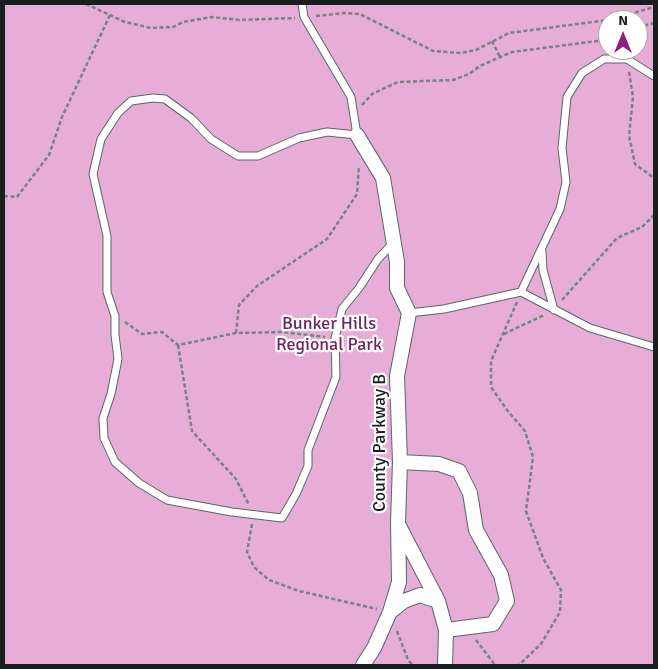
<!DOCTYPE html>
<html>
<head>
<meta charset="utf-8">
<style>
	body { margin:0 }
	#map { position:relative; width:658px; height:669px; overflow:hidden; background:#d9eaed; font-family:Signika,sans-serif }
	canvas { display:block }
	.frame { position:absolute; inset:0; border:5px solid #181f20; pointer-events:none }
	.north { position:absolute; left:598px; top:10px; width:50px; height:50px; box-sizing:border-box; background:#fff; border:1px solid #a3a5a6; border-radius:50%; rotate:0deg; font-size:14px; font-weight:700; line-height:20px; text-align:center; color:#181f20 }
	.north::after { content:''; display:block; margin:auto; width:18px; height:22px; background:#94207e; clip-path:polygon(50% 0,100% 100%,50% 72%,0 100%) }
</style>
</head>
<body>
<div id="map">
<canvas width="658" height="669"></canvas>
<div class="frame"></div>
<div class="north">N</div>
</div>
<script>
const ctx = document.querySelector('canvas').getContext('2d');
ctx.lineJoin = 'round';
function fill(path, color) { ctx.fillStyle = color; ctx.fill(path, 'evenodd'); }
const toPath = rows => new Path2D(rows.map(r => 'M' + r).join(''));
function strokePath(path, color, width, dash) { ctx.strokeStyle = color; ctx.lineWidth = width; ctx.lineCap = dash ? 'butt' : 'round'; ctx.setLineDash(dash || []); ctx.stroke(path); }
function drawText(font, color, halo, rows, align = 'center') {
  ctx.font = font + ' Signika,sans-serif'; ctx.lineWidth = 4.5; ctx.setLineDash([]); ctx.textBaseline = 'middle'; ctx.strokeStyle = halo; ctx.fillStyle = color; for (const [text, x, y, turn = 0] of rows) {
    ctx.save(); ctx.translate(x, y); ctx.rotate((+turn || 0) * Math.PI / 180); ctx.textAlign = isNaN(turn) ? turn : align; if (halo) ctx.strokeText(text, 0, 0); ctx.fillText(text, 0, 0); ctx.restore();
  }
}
fill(toPath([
	[4,4,654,4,654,665,4,665],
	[608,20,638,20,638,50,608,50]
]), '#e7add7');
const lane = toPath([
	[302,4,304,17,351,97,357,135,327,132,299,138,258,156,238,156,211,139,191,118,165,99,153,98,131,101,118,113,101,139,93,174,107,236,107,292,115,316,115,335,118,359,111,394,103,418,104,438,115,462,139,483,167,500,232,512,282,518,296,494,308,466,308,450,336,377,335,338,342,309,359,288,378,259,393,243],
	[542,252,543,270,554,310],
	[521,292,560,209,566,182,562,148,567,97,582,73,604,59,627,59,654,76],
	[409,313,444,309,521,292,590,328,654,347]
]);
const street = toPath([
	[357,135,383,178,397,262,397,288,409,313,397,376,400,462,398,523,399,582,390,612,374,648,363,665],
	[400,462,439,464,459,471,470,493,476,530,501,575,507,601,493,624,446,630],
	[399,526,438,601,446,630,445,665],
	[390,612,404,601,420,595,438,601]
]);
strokePath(lane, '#58676a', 9);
strokePath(street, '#58676a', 16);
strokePath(toPath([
	[86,4,125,22,151,28,173,27,183,22,212,17,240,20,295,18],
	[316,16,345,13,360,14,433,51,461,53,476,50,509,33,608,20],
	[610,20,654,7],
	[638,27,654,23],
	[492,41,500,57],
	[629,72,633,97,629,136,635,164,654,178],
	[362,105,372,94,398,82,453,80,469,74,480,66,512,52,605,40,608,35],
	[4,196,17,197,49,155,62,117,110,15],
	[562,300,617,238,642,227,654,215],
	[517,302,491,361,491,387,507,410,525,431,533,457,526,511,543,558,561,590,560,612,541,644,519,665],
	[125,322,142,334,162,332,178,345,236,333,283,332,325,337],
	[236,333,239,305,257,286,327,239,357,194,359,166],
	[504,334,544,315],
	[178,345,192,431,236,479,249,505],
	[252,524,247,552,254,567,269,580,299,591,377,609],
	[397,631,408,660,413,665],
	[476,640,495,665]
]), '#768284', 2.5, [4, 2.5]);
strokePath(lane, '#fff', 7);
strokePath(street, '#fff', 14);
drawText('18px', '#702560', '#fff', [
	["Bunker Hills",329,324],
	["Regional Park",329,345]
]);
drawText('18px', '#181f20', '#fff', [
	["County Parkway B",380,443,-90]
]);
</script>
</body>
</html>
